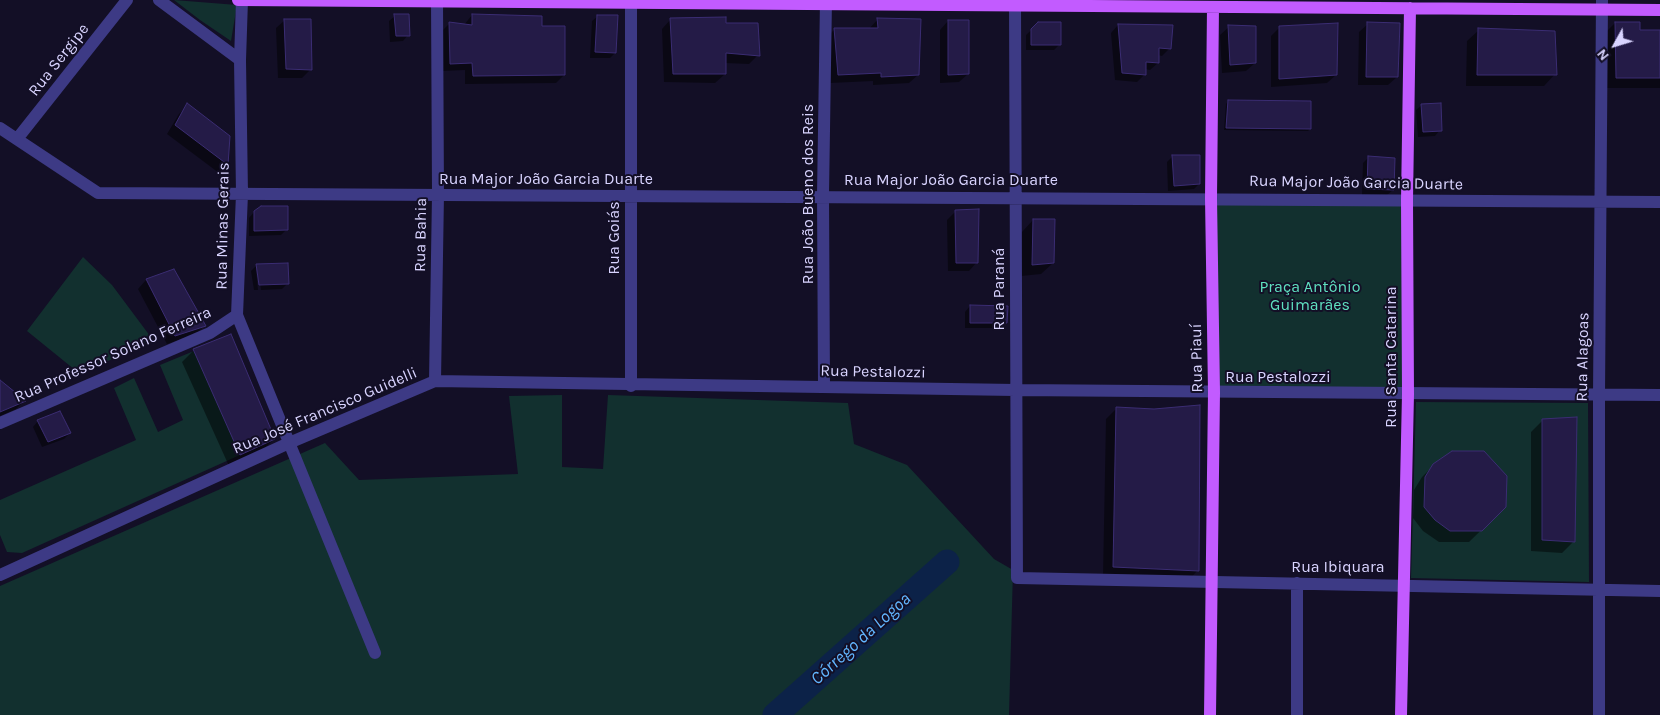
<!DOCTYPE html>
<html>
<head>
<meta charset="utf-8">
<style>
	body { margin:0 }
	#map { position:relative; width:1660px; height:715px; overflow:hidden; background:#130f26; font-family:Karla,sans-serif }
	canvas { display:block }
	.north { position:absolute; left:1590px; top:20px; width:50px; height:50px; -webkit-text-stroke:4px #130f26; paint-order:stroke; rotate:231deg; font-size:14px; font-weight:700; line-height:20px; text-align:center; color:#d9d4ff }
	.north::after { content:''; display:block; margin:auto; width:18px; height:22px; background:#d9d4ff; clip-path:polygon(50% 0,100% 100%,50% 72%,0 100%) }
</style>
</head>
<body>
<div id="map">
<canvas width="1660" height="715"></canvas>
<div class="north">N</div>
</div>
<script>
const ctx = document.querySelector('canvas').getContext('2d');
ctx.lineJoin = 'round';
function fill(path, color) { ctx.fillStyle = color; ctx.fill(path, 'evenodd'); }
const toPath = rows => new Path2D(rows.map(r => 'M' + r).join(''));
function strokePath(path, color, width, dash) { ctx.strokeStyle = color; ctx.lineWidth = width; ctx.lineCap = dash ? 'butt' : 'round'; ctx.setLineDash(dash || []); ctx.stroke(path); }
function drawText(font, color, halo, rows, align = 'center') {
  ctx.font = font + ' Karla,sans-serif'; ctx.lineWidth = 4; ctx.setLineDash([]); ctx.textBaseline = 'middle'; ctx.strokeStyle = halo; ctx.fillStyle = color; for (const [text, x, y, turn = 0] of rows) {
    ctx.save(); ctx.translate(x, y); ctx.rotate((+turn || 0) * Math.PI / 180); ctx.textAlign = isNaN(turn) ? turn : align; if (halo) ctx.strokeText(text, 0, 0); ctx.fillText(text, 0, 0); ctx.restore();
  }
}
fill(toPath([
	[174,0,237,5,231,41,200,20],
	[1211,198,1407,200,1408,394,1214,392],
	[83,257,112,285,153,340,80,374,27,331],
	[194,351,240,455,22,553,7,552,0,535,0,500,136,440,114,388,134,378,158,432,183,420,160,365],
	[562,395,562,467,603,469,608,395,848,403,854,444,907,465,994,559,1013,570,1009,715,0,715,0,586,325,443,359,480,518,474,509,396],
	[1416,402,1588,403,1589,582,1411,578]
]), '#12302f');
fill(toPath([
	[472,15,541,27,564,75,556,83,465,84,465,70,443,71,441,32,449,24,464,25],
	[395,16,408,35,403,41,390,42,389,21],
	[598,16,615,53,610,58,590,58,592,21],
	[671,19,725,24,758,55,749,64,725,63,725,74,715,83,664,82,662,29],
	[878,19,918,75,909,83,873,85,873,81,830,83,826,38,835,29,869,29],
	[285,20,311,69,302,78,278,78,276,28],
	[948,21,968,74,959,82,940,83,940,30],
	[1039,23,1060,44,1054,50,1026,50,1026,35],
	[1615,23,1639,32,1660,31,1660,88,1605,88,1604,34],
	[1368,24,1397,77,1388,85,1358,85,1359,32],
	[1118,25,1170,48,1162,56,1158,55,1158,63,1150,70,1145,69,1144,75,1137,82,1115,80,1111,33],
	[1229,27,1255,63,1246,71,1222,73,1220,35],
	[1280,27,1336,75,1327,83,1271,87,1271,36],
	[1479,30,1555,74,1544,86,1466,86,1467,41],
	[1228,101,1310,129,1308,131,1224,130,1226,104],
	[188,105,229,137,227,164,219,173,167,134,179,114],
	[1422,105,1440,130,1435,136,1418,137,1416,110],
	[1173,156,1199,184,1194,189,1168,191,1167,162],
	[1369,157,1393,190,1387,195,1362,195,1363,163],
	[956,211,977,262,969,271,948,271,947,220],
	[254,212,287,229,281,235,249,236,249,218],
	[1033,220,1053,263,1041,274,1021,276,1022,232],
	[257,265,288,283,282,289,261,290,258,269,256,269,258,290,254,290,251,271],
	[173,270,204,326,196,334,167,344,138,289,146,280],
	[970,306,1006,322,1001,328,965,328,965,312],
	[194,350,274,439,262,451,229,466,182,362],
	[0,382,24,401,16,409,0,416],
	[1117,408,1197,571,1187,582,1103,577,1106,419],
	[1543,420,1573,542,1562,553,1531,551,1531,432],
	[38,421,70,433,64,439,42,447,33,427],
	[1434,465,1505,507,1469,542,1439,542,1423,531,1413,518,1414,490,1422,477]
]), '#0007');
strokePath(toPath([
	[775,715,947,562]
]), '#0c2248', 25);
const building = toPath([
	[394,14,409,14,410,36,396,36,394,14],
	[472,14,542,16,542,26,565,26,565,75,473,76,472,63,450,64,449,22,472,25,472,14],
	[597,15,618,15,616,53,595,52,597,15],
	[726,17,726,23,758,23,760,56,726,53,726,74,673,74,670,18,726,17],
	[877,18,921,19,919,75,881,77,881,73,838,75,834,28,878,28,877,18],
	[284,19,311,19,312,70,286,69,284,19],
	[948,20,969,20,969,74,948,75,948,20],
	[1038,22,1061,22,1061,45,1031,45,1031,29,1038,22],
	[1367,22,1400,23,1398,77,1366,77,1367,22],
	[1615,22,1640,22,1640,30,1660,30,1660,78,1616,78,1615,22],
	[1338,23,1337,75,1279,79,1279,26,1338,23],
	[1118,24,1173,25,1171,49,1159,48,1159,63,1146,62,1146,75,1122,73,1118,24],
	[1228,25,1256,26,1256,63,1230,65,1228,25],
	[1478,28,1555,31,1557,75,1477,75,1478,28],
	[1228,100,1311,101,1311,129,1226,128,1228,100],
	[187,103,230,136,228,165,175,125,187,103],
	[1441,103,1442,131,1423,132,1421,104,1441,103],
	[1172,155,1200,155,1200,184,1174,186,1172,155],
	[1368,156,1395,158,1394,190,1367,189,1368,156],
	[261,206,288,206,288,230,254,231,254,211,261,206],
	[979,209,978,263,956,263,955,210,979,209],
	[1033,219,1055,219,1054,263,1032,265,1033,219],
	[288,263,289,284,259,285,256,264,288,263],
	[174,269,206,326,175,336,146,279,174,269],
	[970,305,1008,306,1007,323,970,323,970,305],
	[231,334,275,439,240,455,193,349,231,334],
	[0,380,26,401,0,412,0,380],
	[1200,405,1199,571,1113,567,1116,407,1154,409,1200,405],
	[60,411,71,433,48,442,37,420,60,411],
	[1577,417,1575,542,1542,540,1542,419,1577,417],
	[1452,451,1484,451,1507,476,1506,507,1482,531,1450,531,1435,520,1424,507,1425,477,1433,464,1452,451]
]);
fill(building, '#241b47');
strokePath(building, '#3b2d73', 1);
strokePath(toPath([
	[159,0,240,60],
	[242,0,240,60,242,194,237,315,375,653],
	[1015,0,1017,578,1660,591],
	[0,128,98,193,1660,202],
	[17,139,127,0],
	[435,381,438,194,437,0],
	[631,386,631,0],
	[824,387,823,195,826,0],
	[0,423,210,333,237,315],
	[0,575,289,443,435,381,1015,390,1660,395],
	[1297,715,1297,583],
	[1599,715,1599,395,1602,0]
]), '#3d3a85', 12);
strokePath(toPath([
	[238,0,1660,10],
	[1210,715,1214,392,1211,198,1213,7],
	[1401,715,1408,394,1407,200,1410,8]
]), '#c25bff', 12);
drawText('16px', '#d9d4ff', '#130f26', [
	["Rua Sergipe",59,60,-52],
	["Rua Major João Garcia Duarte",546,179],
	["Rua Major João Garcia Duarte",951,180],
	["Rua Major João Garcia Duarte",1356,183,1],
	["Rua João Bueno dos Reis",808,194,-90],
	["Rua Minas Gerais",223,226,-89],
	["Rua Bahia",421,235,-89],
	["Rua Goiás",614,238,-90],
	["Rua Paraná",999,289,-90],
	["Rua Professor Solano Ferreira",113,355,-24],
	["Rua Santa Catarina",1391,357,-90],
	["Rua Alagoas",1583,357,-89],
	["Rua Piauí",1197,358,-91],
	["Rua Pestalozzi",873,372,1],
	["Rua Pestalozzi",1278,377],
	["Rua José Francisco Guidelli",325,411,-23],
	["Rua Ibiquara",1338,567]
]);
drawText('16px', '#5fe0c0', '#130f26', [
	["Praça Antônio",1310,287],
	["Guimarães",1310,305]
]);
drawText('italic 18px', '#62b6ff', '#130f26', [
	["Córrego da Logoa",861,639,-42]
]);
</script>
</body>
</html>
